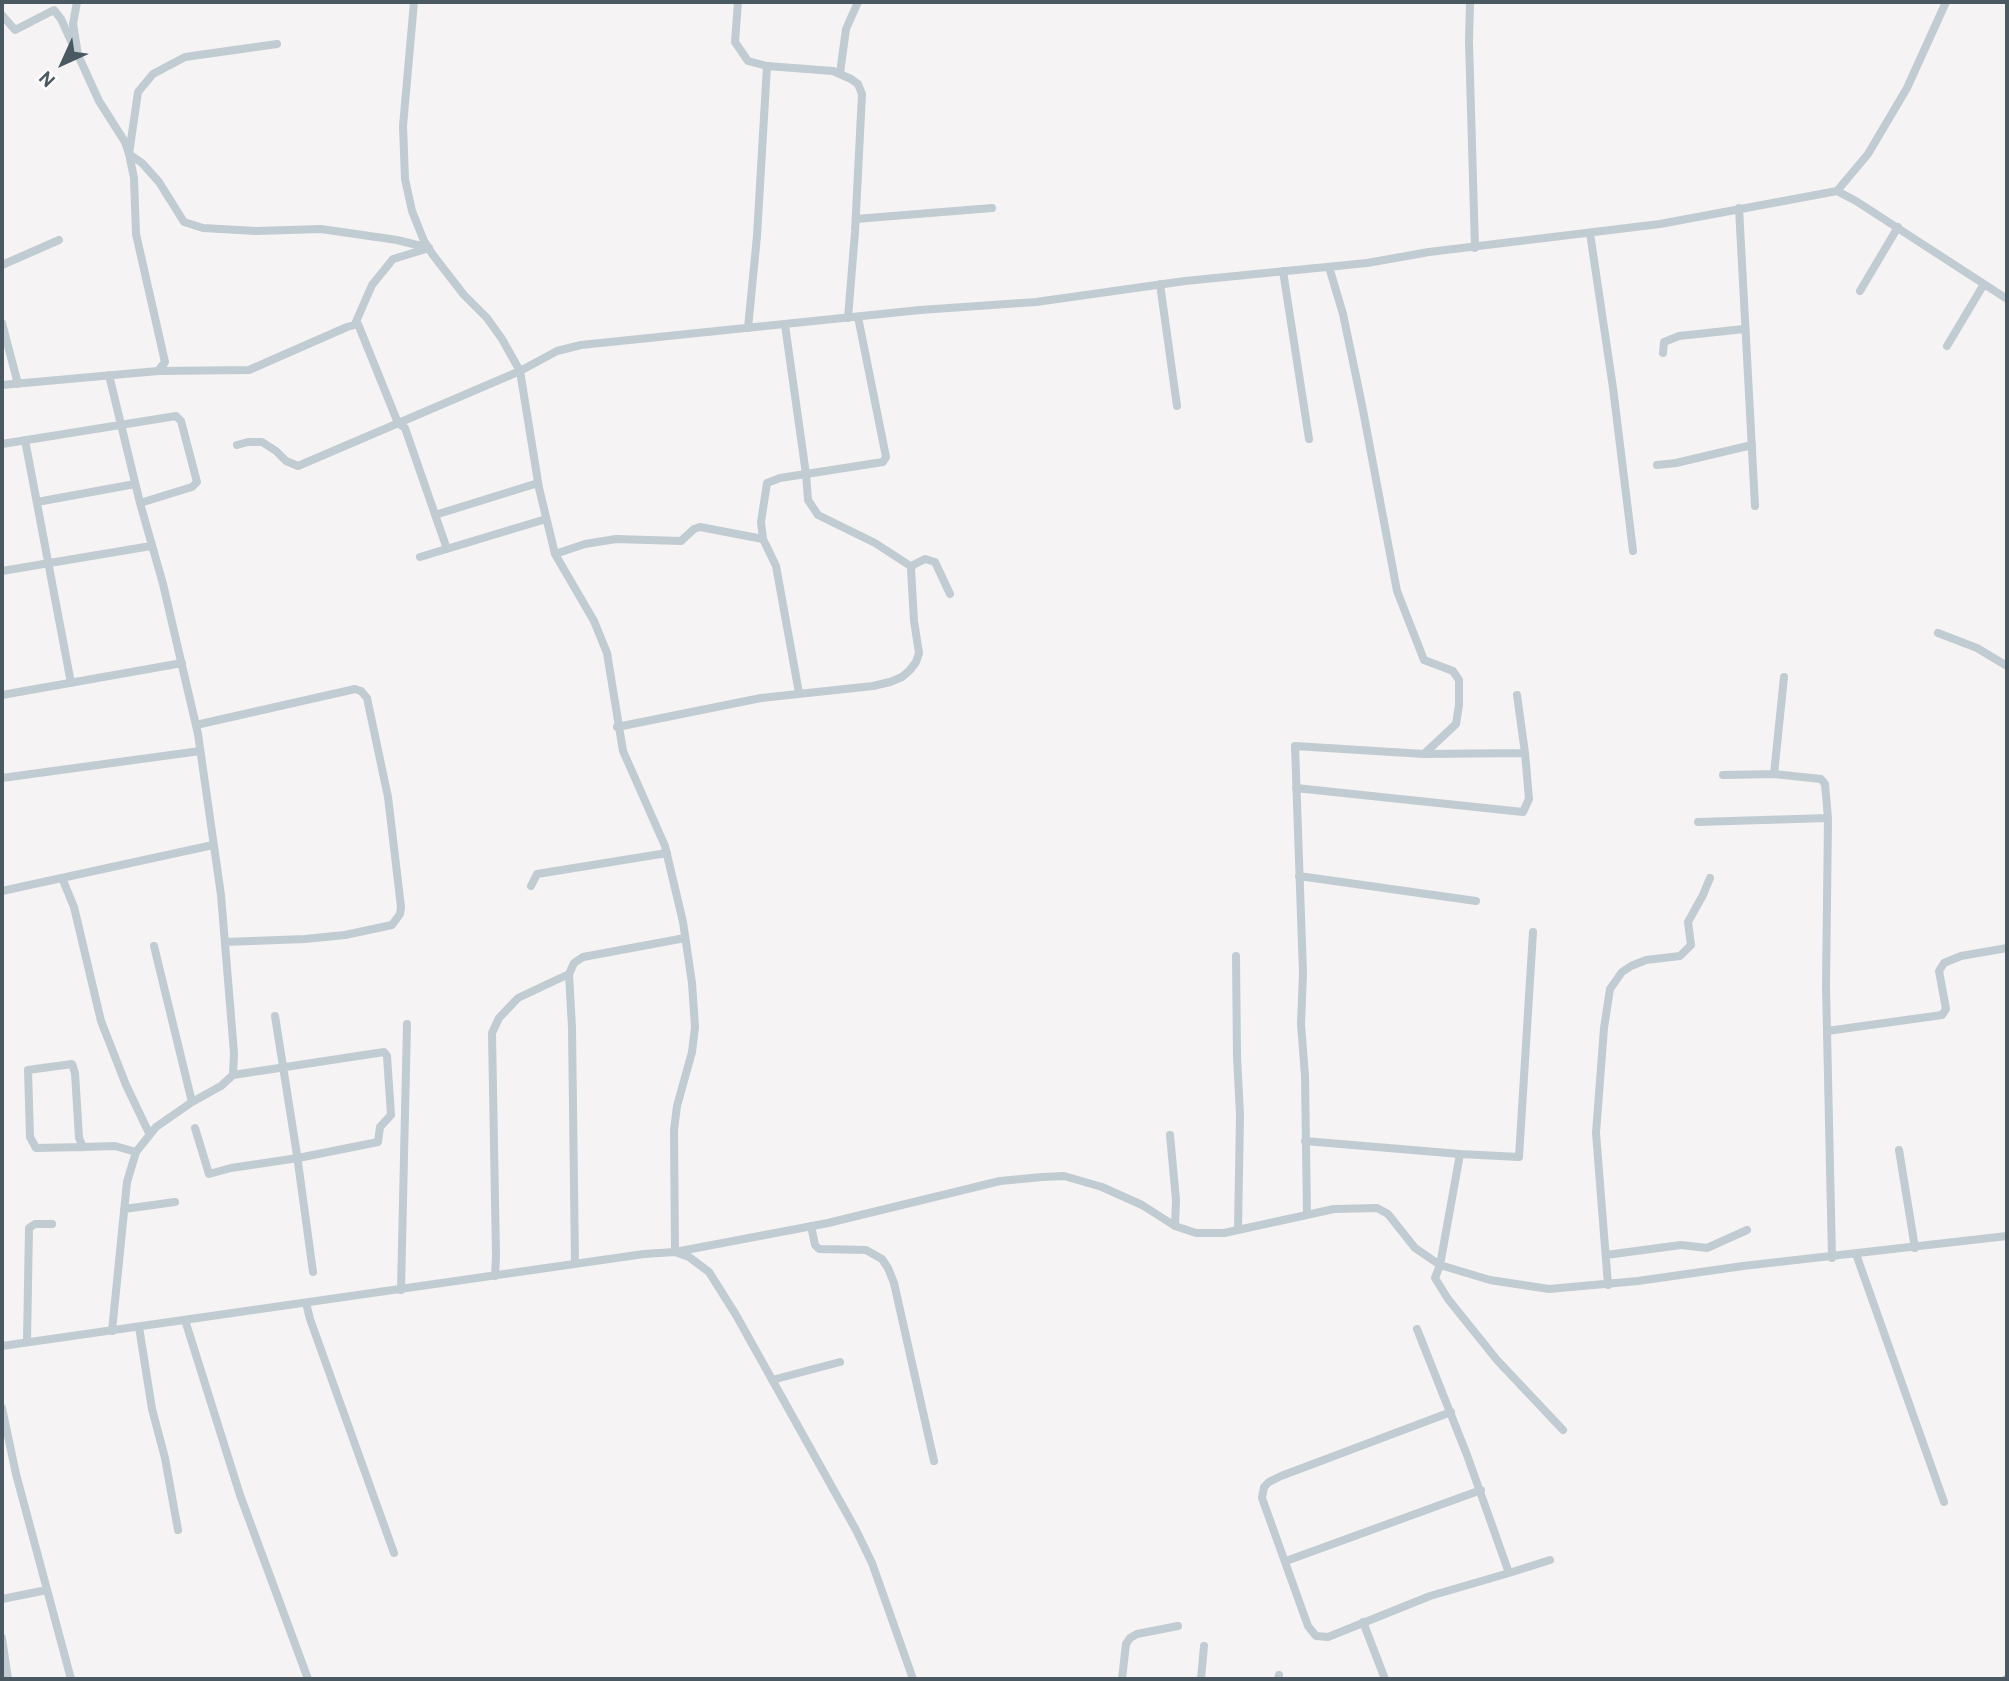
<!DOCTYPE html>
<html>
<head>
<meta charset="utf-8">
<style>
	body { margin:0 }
	#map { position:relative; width:2009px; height:1681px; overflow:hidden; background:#f5f3f3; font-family:Overpass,sans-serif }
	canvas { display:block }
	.frame { position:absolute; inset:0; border:4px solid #495861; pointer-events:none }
	.north { position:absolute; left:28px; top:28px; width:70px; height:70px; -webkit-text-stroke:5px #fff; paint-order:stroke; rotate:225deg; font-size:19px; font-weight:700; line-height:28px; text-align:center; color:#495861 }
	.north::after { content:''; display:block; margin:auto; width:24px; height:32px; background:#495861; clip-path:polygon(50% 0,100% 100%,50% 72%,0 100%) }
</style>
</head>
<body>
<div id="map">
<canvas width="2009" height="1681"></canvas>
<div class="frame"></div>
<div class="north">N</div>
</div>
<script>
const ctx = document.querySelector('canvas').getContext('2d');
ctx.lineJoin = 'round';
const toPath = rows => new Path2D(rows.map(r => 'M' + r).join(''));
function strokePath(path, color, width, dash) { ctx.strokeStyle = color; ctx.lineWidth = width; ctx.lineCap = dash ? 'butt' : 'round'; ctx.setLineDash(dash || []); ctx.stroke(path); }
strokePath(toPath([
	[414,2,403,126,405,179,412,211,424,241,433,255,464,295,487,318,502,339,520,371,557,351,581,345,920,310,1036,302,1185,281,1367,263,1429,252,1660,224,1837,191,1868,154,1907,88,1946,2],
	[738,2,735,42,748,61,767,66,833,71,851,79,858,84,862,94,855,232,848,318],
	[1470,2,1469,42,1475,248],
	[2,15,15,30,54,10,61,19,72,43],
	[277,44,185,57,153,74,138,92,129,154,142,163,159,182,184,222,203,228,256,231,321,229,397,240,429,248],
	[840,73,846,29,858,2],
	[1837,191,1856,201,2007,299],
	[1739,208,1755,506],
	[856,219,992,208],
	[1590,233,1613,388,1633,551],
	[2,265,59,240],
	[1329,267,1343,314,1362,405,1397,591,1424,660,1453,671,1459,680,1459,705,1456,724,1424,754],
	[1283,271,1309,439],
	[1160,284,1177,406],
	[1860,291,1898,227],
	[858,317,886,457,883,462,806,474,808,500,818,515,875,543,912,567],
	[2,323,18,384],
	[355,324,372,285,393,259,426,249],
	[748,328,757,236,767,66],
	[1947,346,1984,284],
	[1663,353,1664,342,1679,336,1744,329],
	[158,371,249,370,347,327,358,324,398,423,405,428,447,549],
	[109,375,140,503,163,584,198,734,221,895,234,1053,233,1075,221,1086,192,1102,156,1127,136,1152,127,1182,112,1331],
	[2,385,158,371,165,362,136,234,134,178,129,154,125,142,99,101,78,55,73,24,77,2],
	[25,440,71,683],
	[2,444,176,416,181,421,197,482,192,487,140,503],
	[237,445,248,442,262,442,276,451,286,461,298,466,520,371,539,488,555,554,594,621,607,653,623,751,665,846,683,922,692,983,695,1027,692,1052,677,1106,674,1130,675,1252,828,1223,1000,1181,1042,1177,1064,1176,1102,1187,1142,1205,1175,1226,1196,1233,1224,1233,1334,1209,1377,1208,1388,1214,1415,1248,1440,1265,1490,1280,1549,1289,1638,1281,1743,1266,2007,1236],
	[1657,465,1676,463,1752,445],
	[37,502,135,484],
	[435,515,538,483],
	[763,539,776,566,799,693],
	[555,554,585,544,616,539,681,541,694,529,700,527,763,539,761,522,767,483,780,478,806,474,785,325],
	[420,557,546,519],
	[2,571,151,546],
	[1938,633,1977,648,2007,666],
	[2,695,182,663],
	[196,725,355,689,361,691,367,698,388,797,401,907,400,914,392,925,345,935,305,939,225,942],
	[617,727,761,698,873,686,890,682,902,677,910,670,916,662,919,653,914,621,911,569,913,565,925,559,935,562,950,594],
	[1774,774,1784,677],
	[1723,775,1774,774,1821,779,1825,784,1828,818,1826,986,1832,1258],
	[2,778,200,751],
	[1296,788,1523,812,1529,799,1525,753],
	[1698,822,1828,818],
	[1299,876,1476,901],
	[62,878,74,907,101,1021,126,1085,149,1133],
	[531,886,537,874,667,853],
	[2,891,213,845],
	[154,946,192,1102],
	[1236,956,1237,1056,1240,1115,1238,1229],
	[275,1016,297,1155,313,1272],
	[1827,1031,1942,1015,1946,1009,1939,971,1944,963,1961,956,2007,948],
	[195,1128,209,1174,231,1168,298,1158,378,1142,380,1127,391,1115,387,1056,384,1052,233,1075],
	[1170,1135,1176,1200,1175,1226],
	[1305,1141,1460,1154,1519,1157,1533,932],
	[83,1147,79,1138,75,1073,72,1064,28,1070,30,1137,36,1148,83,1147,115,1146,136,1152],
	[1899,1150,1915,1248],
	[1460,1154,1440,1265,1435,1278,1448,1299,1497,1360,1563,1430],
	[124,1209,175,1202],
	[1307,1215,1305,1076,1301,1024,1303,973,1295,746,1424,754,1525,753,1517,695],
	[811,1226,815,1245,819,1249,866,1250,882,1259,888,1268,894,1283,934,1461],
	[1856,1254,1944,1502],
	[1606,1255,1681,1245,1707,1248,1747,1230],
	[575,1264,572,1028,569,974,574,963,583,957,685,938],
	[495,1276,496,1256,492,1033,499,1018,518,998,569,974],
	[1608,1285,1596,1133,1604,1028,1610,989,1622,972,1631,966,1646,960,1680,956,1691,945,1688,922,1703,895,1710,878],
	[401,1290,407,1024],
	[306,1303,310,1319,394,1553],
	[185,1320,240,1495,308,1679],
	[139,1327,152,1409,165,1458,178,1530],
	[1417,1329,1467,1455,1509,1573,1550,1560],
	[27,1342,29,1228,35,1224,52,1224],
	[2,1346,644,1254,675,1252,689,1257,709,1272,736,1315,856,1530,872,1563,913,1679],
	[772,1380,840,1362],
	[2,1408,16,1474,71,1679],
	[1451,1412,1281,1476,1269,1482,1264,1487,1262,1498,1308,1626,1316,1636,1328,1637,1430,1596,1509,1573],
	[1286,1561,1481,1490],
	[2,1599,47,1590],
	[1363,1622,1385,1679],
	[2,1638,8,1679],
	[1122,1679,1126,1644,1130,1638,1137,1634,1178,1626],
	[1201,1679,1204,1646],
	[1278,1679,1279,1675],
	[2006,1679,2007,1679]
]), '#c0cbd2', 8);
</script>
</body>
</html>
